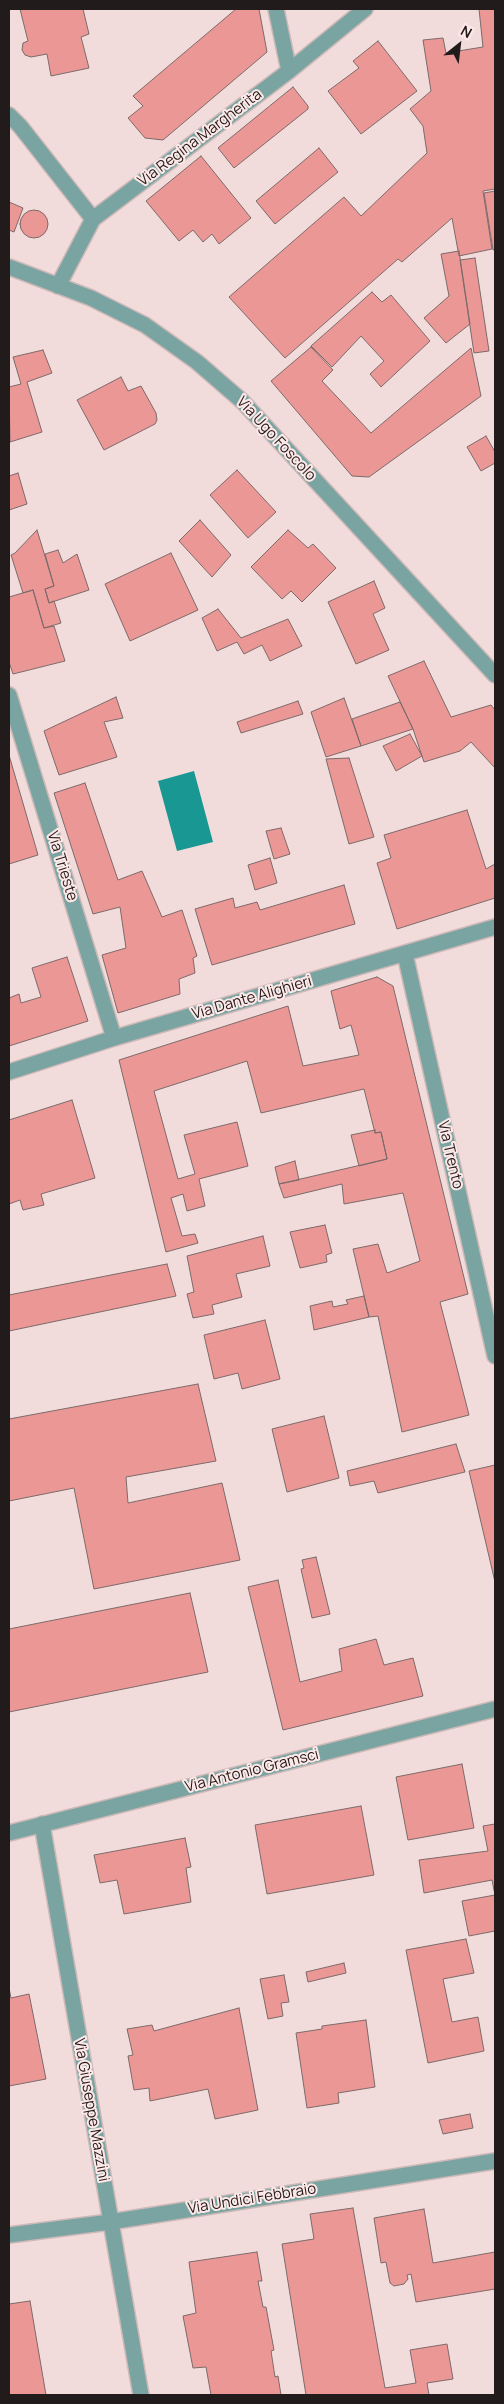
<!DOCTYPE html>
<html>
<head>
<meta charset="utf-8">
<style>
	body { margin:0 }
	#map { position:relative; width:504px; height:2404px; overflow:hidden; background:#f1dcdb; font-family:Manrope,sans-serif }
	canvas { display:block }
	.frame { position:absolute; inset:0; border:10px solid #221b1b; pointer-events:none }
	.north { position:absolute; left:434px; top:20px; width:50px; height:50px; -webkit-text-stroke:4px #fee9e8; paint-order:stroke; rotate:29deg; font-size:14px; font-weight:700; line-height:20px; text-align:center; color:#221b1b }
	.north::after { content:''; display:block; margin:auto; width:18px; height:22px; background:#221b1b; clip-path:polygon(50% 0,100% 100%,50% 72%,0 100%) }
</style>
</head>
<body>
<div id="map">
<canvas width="504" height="2404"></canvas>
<div class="frame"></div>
<div class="north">N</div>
</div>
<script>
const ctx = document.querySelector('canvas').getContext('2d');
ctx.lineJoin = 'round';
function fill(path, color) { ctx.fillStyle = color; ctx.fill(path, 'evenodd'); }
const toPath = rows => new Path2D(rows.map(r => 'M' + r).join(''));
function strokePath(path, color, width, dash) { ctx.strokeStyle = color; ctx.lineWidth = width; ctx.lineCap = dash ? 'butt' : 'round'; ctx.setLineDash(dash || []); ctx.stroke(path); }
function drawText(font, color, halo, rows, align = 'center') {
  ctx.font = font + ' Manrope,sans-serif'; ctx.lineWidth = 4; ctx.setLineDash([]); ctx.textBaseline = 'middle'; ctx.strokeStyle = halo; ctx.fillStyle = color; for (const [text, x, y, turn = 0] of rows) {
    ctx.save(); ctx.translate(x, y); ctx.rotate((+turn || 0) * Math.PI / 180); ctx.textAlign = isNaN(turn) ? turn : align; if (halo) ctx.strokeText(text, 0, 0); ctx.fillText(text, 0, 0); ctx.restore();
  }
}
fill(toPath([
	[194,771,213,842,177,851,158,781]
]), '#189793');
const building = toPath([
	[20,9,83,9,89,34,81,37,89,68,51,76,47,54,31,57,25,55,22,50,23,43,28,41,20,9],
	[236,9,259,9,267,52,163,140,145,138,128,118,143,106,133,96,236,9],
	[479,9,495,9,495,189,483,191,492,249,459,256,452,218,402,262,398,259,285,358,229,297,344,197,361,216,427,153,423,126,410,109,431,91,423,40,443,38,446,53,483,47,479,9],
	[378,41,417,91,361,134,328,91,359,68,353,61,378,41],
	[293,87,308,106,308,109,234,168,218,148,293,87],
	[319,148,338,172,275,224,256,201,319,148],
	[201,156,251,218,219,244,212,234,203,242,193,230,179,241,146,201,201,156],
	[495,191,495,249,493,250,484,193,495,191],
	[9,202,23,208,14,232,9,230,9,202],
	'20 224a14 14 0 1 1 28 0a14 14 0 1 1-28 0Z',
	[459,251,470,324,446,343,424,318,449,296,441,254,459,251],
	[475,258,489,351,474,353,460,260,475,258],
	[372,292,382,302,391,295,430,341,381,387,370,374,384,361,361,336,332,367,311,346,372,292],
	[311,347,333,370,322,381,371,433,471,348,481,396,369,477,352,476,271,381,311,347],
	[43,350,52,373,27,382,42,432,10,442,9,387,21,384,13,357,43,350],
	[121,377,128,391,141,386,156,413,157,420,155,424,104,450,77,400,121,377],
	[486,436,495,452,495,463,481,471,467,447,486,436],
	[237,470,276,512,248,538,210,495,237,470],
	[18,473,27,504,9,510,9,476,18,473],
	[200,520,231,555,212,577,179,541,200,520],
	[37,530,54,586,45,589,49,603,54,601,61,623,44,628,33,590,23,593,11,555,15,553,37,530],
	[288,530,308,548,313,544,336,568,302,602,291,591,282,599,251,567,288,530],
	[58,550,63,563,77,554,89,590,49,603,45,589,54,586,45,554,58,550],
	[171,553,198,610,130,641,105,584,171,553],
	[374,581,385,608,373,614,389,650,356,664,328,602,374,581],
	[33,590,44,628,54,626,65,661,13,674,9,662,9,597,33,590],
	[218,609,241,638,288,619,302,646,270,661,262,645,244,654,237,642,217,651,202,618,218,609],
	[424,661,451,717,491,705,495,710,495,768,471,742,460,751,424,762,413,729,388,676,424,661],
	[116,697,123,718,104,722,117,757,59,775,44,731,116,697],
	[344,698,361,746,326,757,311,712,344,698],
	[298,701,303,714,241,733,237,722,298,701],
	[400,702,413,729,361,746,352,719,400,702],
	[410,734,422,756,396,771,383,746,410,734],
	[9,755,38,855,9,864,9,755],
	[349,758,374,837,349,844,326,759,349,758],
	[85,783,118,880,142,871,162,917,182,910,197,956,193,958,195,973,179,979,180,994,118,1013,102,955,126,948,120,907,93,914,54,793,85,783],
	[467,810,486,869,495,864,495,898,397,929,377,863,391,858,384,835,467,810],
	[281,828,290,854,274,859,266,831,281,828],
	[270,858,277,883,255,890,248,865,270,858],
	[344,885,355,924,212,965,195,909,233,898,235,908,257,902,260,910,344,885],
	[67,957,88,1021,9,1046,9,998,19,994,21,1003,41,997,32,968,67,957],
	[377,977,393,986,468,1294,440,1302,469,1415,402,1432,378,1316,369,1317,353,1249,378,1244,387,1273,420,1261,403,1193,344,1204,342,1184,284,1198,279,1184,387,1159,381,1132,375,1133,364,1089,261,1113,247,1061,154,1091,178,1179,195,1174,184,1135,237,1122,248,1166,199,1179,205,1206,187,1211,183,1194,171,1198,182,1236,195,1234,198,1243,166,1252,119,1060,288,1006,303,1066,359,1055,351,1025,340,1029,331,991,377,977],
	[72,1100,95,1178,41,1194,44,1205,23,1210,20,1200,9,1204,9,1120,72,1100],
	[375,1130,375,1133,381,1132,387,1159,359,1166,351,1135,375,1130],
	[295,1161,299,1180,279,1184,275,1167,295,1161],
	[325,1225,332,1253,326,1255,327,1262,300,1268,290,1232,325,1225],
	[263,1236,270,1266,236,1274,242,1297,212,1305,214,1314,193,1318,187,1294,194,1292,187,1256,263,1236],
	[167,1264,176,1296,9,1331,9,1295,167,1264],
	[364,1296,369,1317,314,1330,310,1306,332,1301,333,1307,348,1304,346,1300,364,1296],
	[265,1320,280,1379,242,1389,238,1373,214,1379,204,1335,265,1320],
	[198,1384,216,1461,126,1477,128,1503,222,1483,240,1560,94,1589,74,1488,9,1501,9,1419,198,1384],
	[324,1416,339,1478,287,1492,272,1429,324,1416],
	[456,1444,465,1472,378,1493,374,1481,350,1486,347,1471,456,1444],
	[495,1465,495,1582,469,1471,495,1465],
	[316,1557,330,1614,312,1618,301,1569,304,1568,302,1560,316,1557],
	[278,1580,300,1682,342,1671,339,1649,376,1639,384,1665,413,1658,423,1696,283,1730,248,1587,278,1580],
	[190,1593,208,1672,9,1712,9,1629,190,1593],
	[462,1764,474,1828,408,1840,396,1777,462,1764],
	[361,1806,374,1875,267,1894,255,1825,361,1806],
	[495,1824,495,1931,469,1936,462,1901,495,1895,492,1880,424,1893,419,1860,488,1851,483,1826,495,1824],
	[185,1838,191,1867,186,1868,191,1902,124,1914,117,1880,100,1883,94,1855,185,1838],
	[466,1939,474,1973,443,1979,452,2022,478,2017,484,2051,428,2063,406,1950,466,1939],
	[344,1963,346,1973,308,1982,306,1972,344,1963],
	[284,1975,289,2002,281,2003,283,2016,268,2019,260,1979,284,1975],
	[9,1988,11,1998,29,1994,46,2079,9,2086,9,1988],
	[239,2008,258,2110,215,2119,208,2089,150,2101,149,2088,134,2090,128,2056,133,2055,127,2029,152,2025,154,2031,239,2008],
	[366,2020,375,2087,338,2093,339,2103,307,2108,296,2033,322,2029,322,2026,366,2020],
	[470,2114,473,2128,443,2134,439,2120,470,2114],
	[353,2208,385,2388,416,2383,410,2350,447,2344,453,2379,427,2383,429,2395,306,2395,282,2244,314,2239,310,2214,353,2208],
	[424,2209,433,2263,495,2252,495,2289,416,2302,411,2274,407,2275,408,2279,404,2284,394,2286,390,2283,386,2262,381,2263,374,2218,424,2209],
	[257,2252,262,2281,258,2281,263,2307,266,2307,274,2350,271,2351,275,2377,278,2376,281,2395,211,2395,206,2367,193,2368,183,2316,196,2313,189,2262,257,2252],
	[30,2301,46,2395,9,2395,9,2304,30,2301]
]);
fill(building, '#eb9796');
strokePath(building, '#7c6a69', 1);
const street = toPath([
	[276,9,289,71],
	[9,115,20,126,93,219],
	[9,267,91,298,145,325,197,362,242,401,495,675],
	[58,286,93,219,289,71,365,9],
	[9,695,114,1038],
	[405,954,495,1356],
	[9,1072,114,1038,495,927],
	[42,1824,141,2395],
	[9,1833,495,1709],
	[9,2235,110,2222,495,2161]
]);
strokePath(street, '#ccb9b8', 18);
strokePath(street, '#7aa4a1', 15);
drawText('15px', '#221b1b', '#fee9e8', [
	["Via Regina Margherita",200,138,-37],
	["Via Ugo Foscolo",276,439,47],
	["Via Trieste",62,866,73],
	["Via Dante Alighieri",252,998,-16],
	["Via Trento",450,1155,77],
	["Via Antonio Gramsci",252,1771,-14],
	["Via Giuseppe Mazzini",91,2110,80],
	["Via Undici Febbraio",252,2199,-9]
]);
</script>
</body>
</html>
